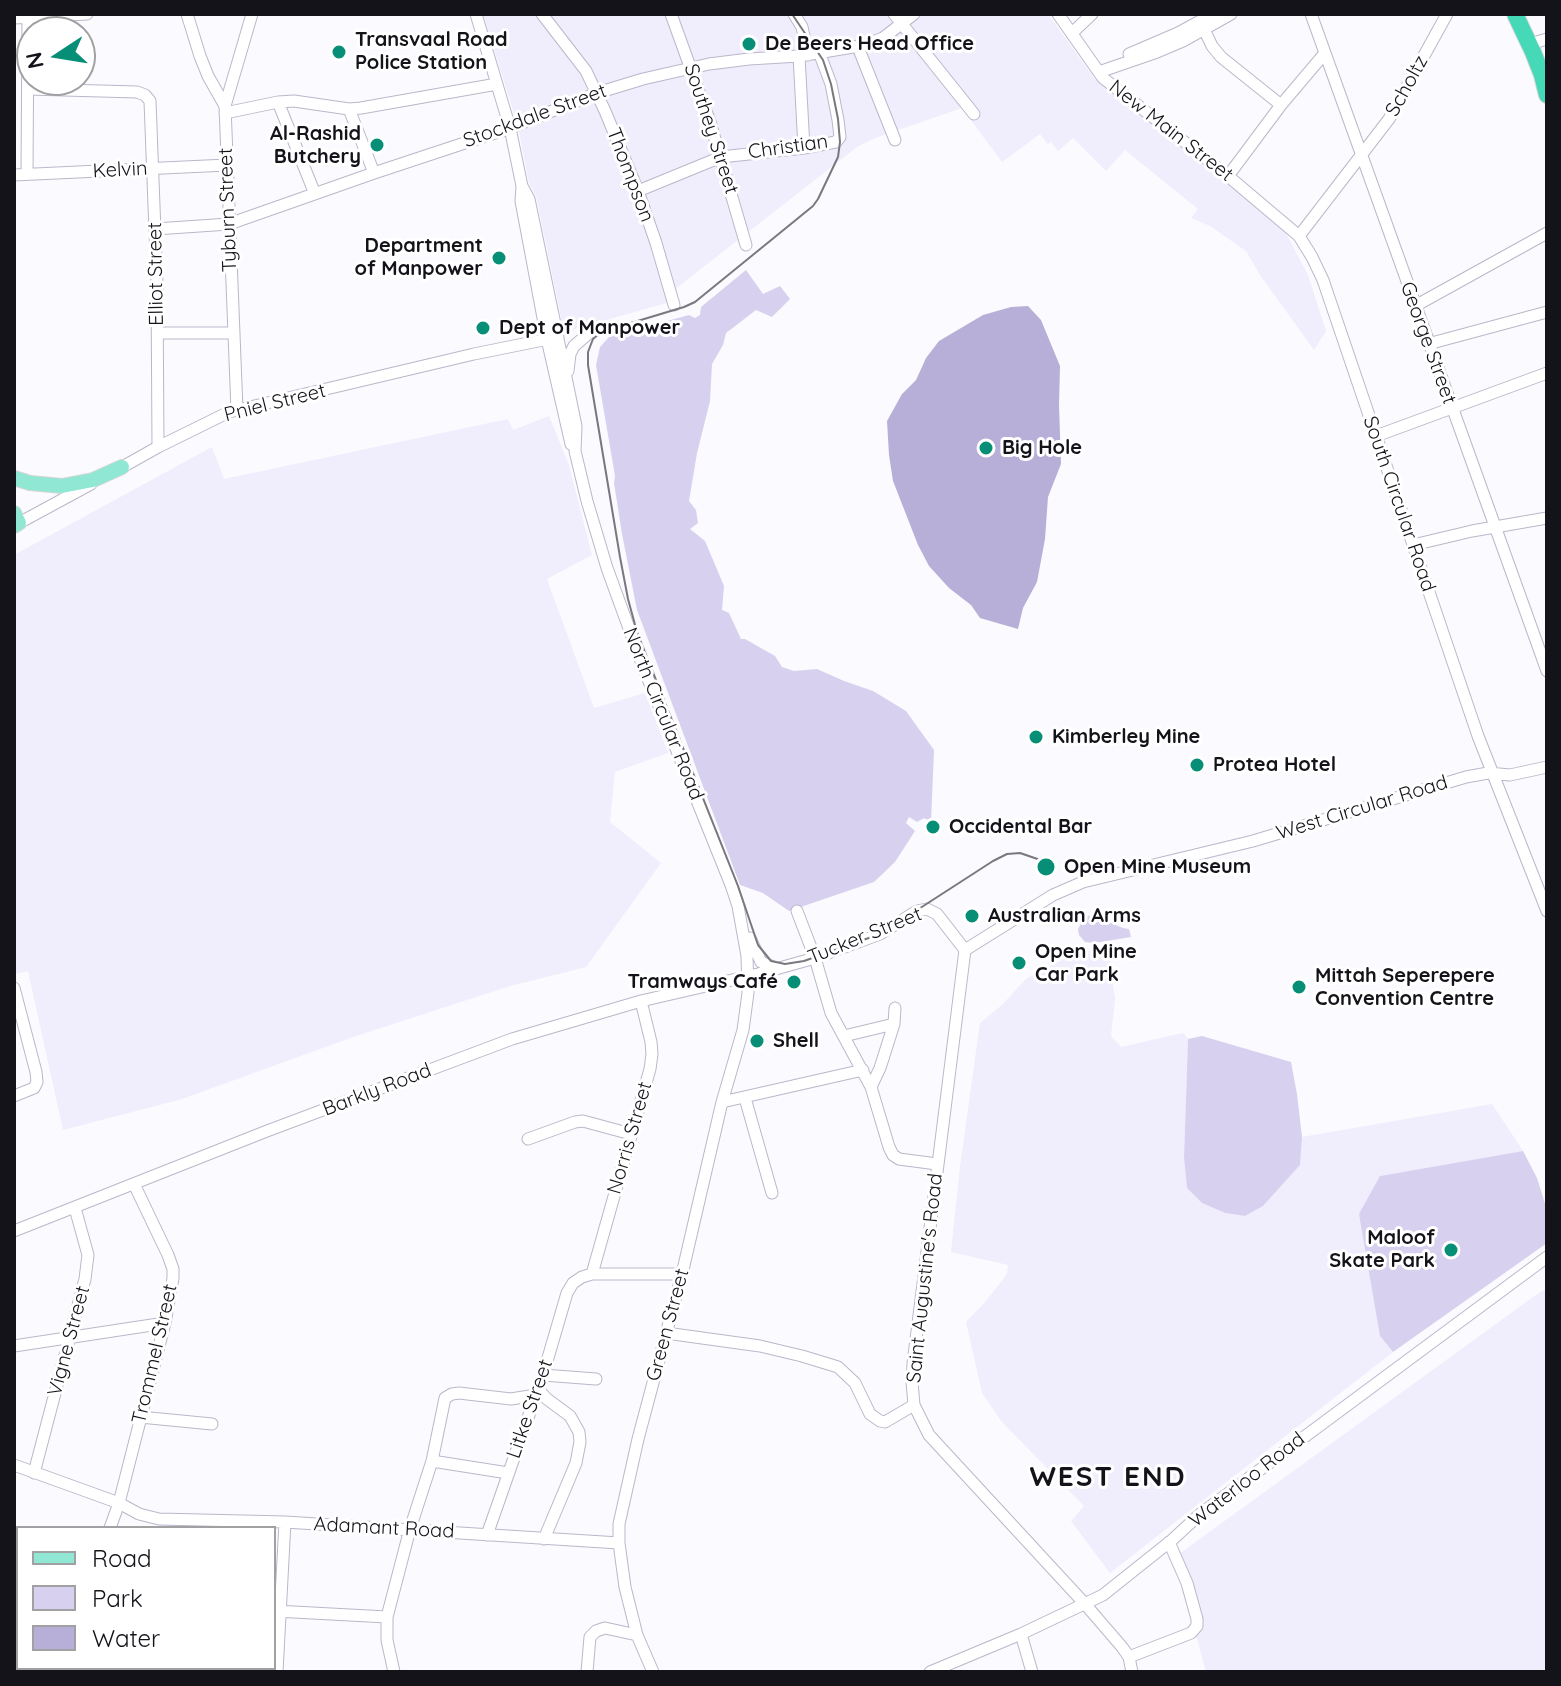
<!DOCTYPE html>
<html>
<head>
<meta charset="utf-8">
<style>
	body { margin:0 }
	#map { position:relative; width:1561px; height:1686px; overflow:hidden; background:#fbfafe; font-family:Quicksand,sans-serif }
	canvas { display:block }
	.frame { position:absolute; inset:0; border:16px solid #15131a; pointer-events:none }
	.legend { position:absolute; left:16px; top:1526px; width:260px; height:144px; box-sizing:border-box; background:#fff; border:2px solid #a1a1a3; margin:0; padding:10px 14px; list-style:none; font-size:24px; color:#15131a }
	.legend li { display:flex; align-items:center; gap:16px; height:40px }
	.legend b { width:40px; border:2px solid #a1a1a3 }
	.north { position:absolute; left:16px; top:16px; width:80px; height:80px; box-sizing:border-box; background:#fff; border:2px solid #a1a1a3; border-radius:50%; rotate:258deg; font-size:22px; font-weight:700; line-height:32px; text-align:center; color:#15131a }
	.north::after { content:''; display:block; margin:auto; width:28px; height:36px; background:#078e76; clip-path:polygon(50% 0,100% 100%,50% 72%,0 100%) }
</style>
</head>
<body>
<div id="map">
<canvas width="1561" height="1686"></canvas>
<div class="frame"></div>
<ul class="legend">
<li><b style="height:10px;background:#90e8d4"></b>Road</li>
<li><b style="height:22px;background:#d7d0ef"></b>Park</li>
<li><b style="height:22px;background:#b8afd8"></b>Water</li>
</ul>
<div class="north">N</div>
</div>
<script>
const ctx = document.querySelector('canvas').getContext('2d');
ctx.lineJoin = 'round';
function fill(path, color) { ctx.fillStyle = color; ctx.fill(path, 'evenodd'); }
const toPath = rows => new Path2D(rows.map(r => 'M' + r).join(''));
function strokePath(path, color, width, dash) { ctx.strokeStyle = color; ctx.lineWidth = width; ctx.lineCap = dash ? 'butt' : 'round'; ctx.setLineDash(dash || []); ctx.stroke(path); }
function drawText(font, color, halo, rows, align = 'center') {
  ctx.font = font + ' Quicksand,sans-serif'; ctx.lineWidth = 6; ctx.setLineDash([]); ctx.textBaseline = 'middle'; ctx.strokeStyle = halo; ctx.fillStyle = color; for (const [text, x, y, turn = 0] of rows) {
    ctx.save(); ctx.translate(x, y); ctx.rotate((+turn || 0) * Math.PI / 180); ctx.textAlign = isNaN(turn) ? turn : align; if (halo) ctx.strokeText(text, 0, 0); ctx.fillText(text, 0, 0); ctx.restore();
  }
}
fill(toPath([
	[483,14,1048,14,1094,78,1215,173,1285,231,1308,275,1326,331,1314,350,1260,275,1246,251,1210,226,1191,218,1198,209,1125,150,1106,171,1073,138,1058,151,1051,142,1048,144,1040,134,1002,162,962,108,875,138,857,147,674,290,670,302,564,332,536,196,529,183,518,126],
	[549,416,569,465,592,555,547,579,594,708,645,693,668,753,615,772,610,822,661,863,586,967,510,986,353,1037,182,1099,63,1130,28,971,14,974,14,555,212,447,224,479,508,419,513,430],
	[1108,947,1115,999,1111,1036,1121,1047,1183,1033,1188,1039,1184,1158,1187,1188,1202,1203,1225,1213,1245,1216,1263,1206,1300,1165,1302,1137,1492,1104,1523,1151,1380,1176,1380,1336,1393,1352,1110,1573,1071,1521,1084,1506,1002,1422,982,1393,966,1322,986,1301,1007,1274,1008,1265,951,1252,960,1167,980,1023,1002,1005,1026,979,1073,954],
	[1547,1289,1547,1672,1206,1672,1175,1557,1540,1292]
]), '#f0edfd');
fill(toPath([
	[746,270,763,294,780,286,790,299,772,317,756,310,726,333,723,345,712,364,710,401,697,453,689,501,696,510,698,523,690,529,705,541,724,586,722,610,729,613,741,639,745,639,775,656,782,667,794,671,817,669,844,681,873,691,906,711,934,750,931,822,924,818,917,822,909,817,906,823,915,831,895,862,874,882,789,911,763,893,740,885,637,610,622,534,614,483,615,476,596,365,600,347,609,337,689,315,695,318,700,315,701,307],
	[1092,915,1123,928,1129,929,1131,937,1094,943,1085,942,1079,935,1078,929,1085,917],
	[1202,1036,1291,1062,1297,1094,1302,1137,1300,1165,1263,1206,1245,1216,1225,1213,1202,1203,1187,1188,1184,1158,1188,1039],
	[1523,1151,1537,1178,1547,1210,1547,1243,1393,1352,1380,1336,1359,1214,1380,1176]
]), '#d7d0ef');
fill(toPath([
	[1028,306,1041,320,1060,366,1059,405,1061,464,1048,497,1045,539,1037,582,1023,608,1018,629,980,618,971,605,949,588,929,566,918,545,893,481,889,455,887,421,902,394,916,380,926,358,939,341,983,315,1011,307]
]), '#b8afd8');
const minor = toPath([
	[187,14,200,56,208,76,225,106],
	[476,14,510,128,522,186,521,201,547,339,571,444],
	[542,14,586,71,605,111,638,191,656,243,674,305],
	[671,14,710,122,746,245],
	[794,14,802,27,808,55],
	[894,14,974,114],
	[1058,14,1103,78,1228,176,1299,236,1312,257,1323,280,1478,736,1547,911],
	[1311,14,1547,671],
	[14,18,87,14],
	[1202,25,1212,46,1221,57,1281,105],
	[1072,33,1092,14],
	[1530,44,1547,39],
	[858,47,895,140],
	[1129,54,1178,33,1213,14],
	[799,56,804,148],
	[1099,72,1157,52,1183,41,1231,14],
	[28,89,137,92,145,95,150,101,157,284,158,447],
	[278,102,315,194],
	[349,109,374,173],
	[225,113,278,102,294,101,349,109,361,108,497,84],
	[27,174,28,18],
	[14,175,227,165],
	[1228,176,1281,105,1325,53],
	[522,186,529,199,561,353,576,426,575,451,587,501,607,568,642,664,731,885,738,906,747,956,748,993,743,1030,722,1102,682,1274,638,1439,619,1524,619,1543,625,1587,637,1635,653,1672],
	[638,191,721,157,804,148,836,142,840,137,838,120,831,84,819,52],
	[155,229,229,224,374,173,510,128,597,93,643,79,709,64,749,59,799,56,865,45,883,38,914,14],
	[1299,236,1389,119,1447,14],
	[1415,306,1547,233],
	[158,333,232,333],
	[1428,344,1547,312],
	[568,371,570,354,574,346,596,327],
	[237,410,225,106,252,14],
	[1376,436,1547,373],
	[117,470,158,447,229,412,474,354,558,337],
	[19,523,91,484],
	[1413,545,1472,531,1547,518],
	[797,911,815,958,831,1013,871,1087,889,1147,893,1155,899,1159,937,1164],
	[750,938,761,962,776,968],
	[965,950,913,1363,912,1382,914,1405,929,1435,1085,1604,1122,1647,1129,1657,1132,1672],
	[965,950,1053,895,1083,882,1253,841,1466,777,1488,773,1510,775,1547,767],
	[14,988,36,1072,37,1082,34,1088,14,1096],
	[844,1036,894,1024],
	[871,1087,880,1068,894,1024,895,1008],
	[745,1098,772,1193],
	[722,1102,863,1070],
	[528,1139,575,1122,583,1121,631,1134],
	[14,1231,267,1131,512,1039,641,1001,758,974,815,958,880,934,917,911,927,909,937,914,965,950],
	[592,1274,650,1069,652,1054,651,1042,641,1001],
	[666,1333,760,1346,802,1356,838,1367,855,1383,870,1414,880,1421,885,1422,914,1405],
	[14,1346,165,1323],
	[543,1375,596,1379],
	[538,1389,547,1399,570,1416,579,1432,580,1442,576,1463,544,1539],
	[140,1417,212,1424],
	[432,1461,508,1473],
	[14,1465,119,1503,139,1514,159,1519,285,1522,619,1543],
	[34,1473,85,1279,88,1255,75,1208],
	[110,1528,119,1503,165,1323,173,1278,173,1269,168,1255,134,1184],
	[487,1535,543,1375,567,1293,573,1283,582,1277,592,1274,682,1274],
	[275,1611,387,1617],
	[1021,1634,1032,1672],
	[1129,1657,1191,1633,1197,1626,1197,1619,1187,1583,1169,1542],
	[58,1672,59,1668],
	[188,1672,188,1668],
	[277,1672,285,1522],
	[394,1672,387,1640,387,1617,410,1529,432,1461,445,1398,452,1394,459,1393,511,1399,536,1395],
	[587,1672,590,1637,596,1631,605,1628,637,1635],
	[930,1672,1021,1634,1103,1595,1172,1540,1199,1515,1547,1257]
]);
const major = toPath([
	[14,478,30,483,62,486,93,480,122,467],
	[14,513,19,523,14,526]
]);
const highway = toPath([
	[1515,14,1533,52,1542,75,1547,95]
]);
strokePath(minor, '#bbb7ca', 13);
strokePath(major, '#d5d5d6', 16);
strokePath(highway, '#d5d5d6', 18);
strokePath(minor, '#fff', 11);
strokePath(major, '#90e8d4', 14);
strokePath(highway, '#46d9b8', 16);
strokePath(toPath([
	[792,14,823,60,831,84,838,119,840,142,838,157,818,199,813,206,695,302,684,307,601,332,593,339,588,352,588,365,620,557,628,599,637,632,738,886,758,945,771,961,785,964,804,961,880,934,993,861,1007,854,1020,853,1055,865]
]), '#79787e', 2);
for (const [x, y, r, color] of [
	[749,44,8,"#078e76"],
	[339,52,8,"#078e76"],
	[377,145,8,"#078e76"],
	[499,258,8,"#078e76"],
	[483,328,8,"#078e76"],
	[986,448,8,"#078e76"],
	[1036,737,8,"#078e76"],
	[1197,765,8,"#078e76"],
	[933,827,8,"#078e76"],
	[1046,867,10,"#078e76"],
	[972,916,8,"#078e76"],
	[1019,963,8,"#078e76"],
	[794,982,8,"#078e76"],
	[1299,987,8,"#078e76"],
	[757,1041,8,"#078e76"],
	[1451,1250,8,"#078e76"]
]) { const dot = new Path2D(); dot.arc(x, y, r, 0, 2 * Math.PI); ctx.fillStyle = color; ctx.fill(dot); strokePath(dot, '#fff', 3); }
drawText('bold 20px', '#15131a', '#fff', [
	["Transvaal Road",355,40],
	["Police Station",355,63],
	["De Beers Head Office",765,44],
	["Al-Rashid",361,134,"right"],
	["Butchery",361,157,"right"],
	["Department",483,246,"right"],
	["of Manpower",483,269,"right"],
	["Dept of Manpower",499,328],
	["Big Hole",1002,448],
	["Kimberley Mine",1052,737],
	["Protea Hotel",1213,765],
	["Occidental Bar",949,827],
	["Open Mine Museum",1064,867],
	["Australian Arms",988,916],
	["Open Mine",1035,952],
	["Car Park",1035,975],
	["Mittah Seperepere",1315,976],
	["Convention Centre",1315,999],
	["Tramways Café",778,982,"right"],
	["Shell",773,1041],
	["Maloof",1435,1238,"right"],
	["Skate Park",1435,1261,"right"]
], 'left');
drawText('20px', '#15131a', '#fff', [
	["Scholtz",1407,86,-61],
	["Stockdale Street",535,116,-20],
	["Southey Street",711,129,72],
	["New Main Street",1171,131,38],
	["Christian",788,147,-8],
	["Kelvin",120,170,-3],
	["Thompson",630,175,69],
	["Tyburn Street",228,210,-92],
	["Elliot Street",156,274,-91],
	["George Street",1428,343,70],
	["Pniel Street",275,403,-14],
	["South Circular Road",1399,504,71],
	["North Circular Road",663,714,68],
	["West Circular Road",1362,808,-17],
	["Tucker Street",865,936,-22],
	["Barkly Road",377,1090,-21],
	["Norris Street",630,1138,-74],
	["Saint Augustine's Road",925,1278,-84],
	["Green Street",668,1325,-75],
	["Vigne Street",69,1341,-75],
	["Trommel Street",155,1354,-77],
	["Litke Street",530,1409,-71],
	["Waterloo Road",1247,1480,-38],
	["Adamant Road",384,1528,3]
]);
ctx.letterSpacing = '2px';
drawText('bold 28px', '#15131a', '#fff', [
	["WEST END",1108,1478]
]);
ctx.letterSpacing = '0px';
</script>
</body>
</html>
